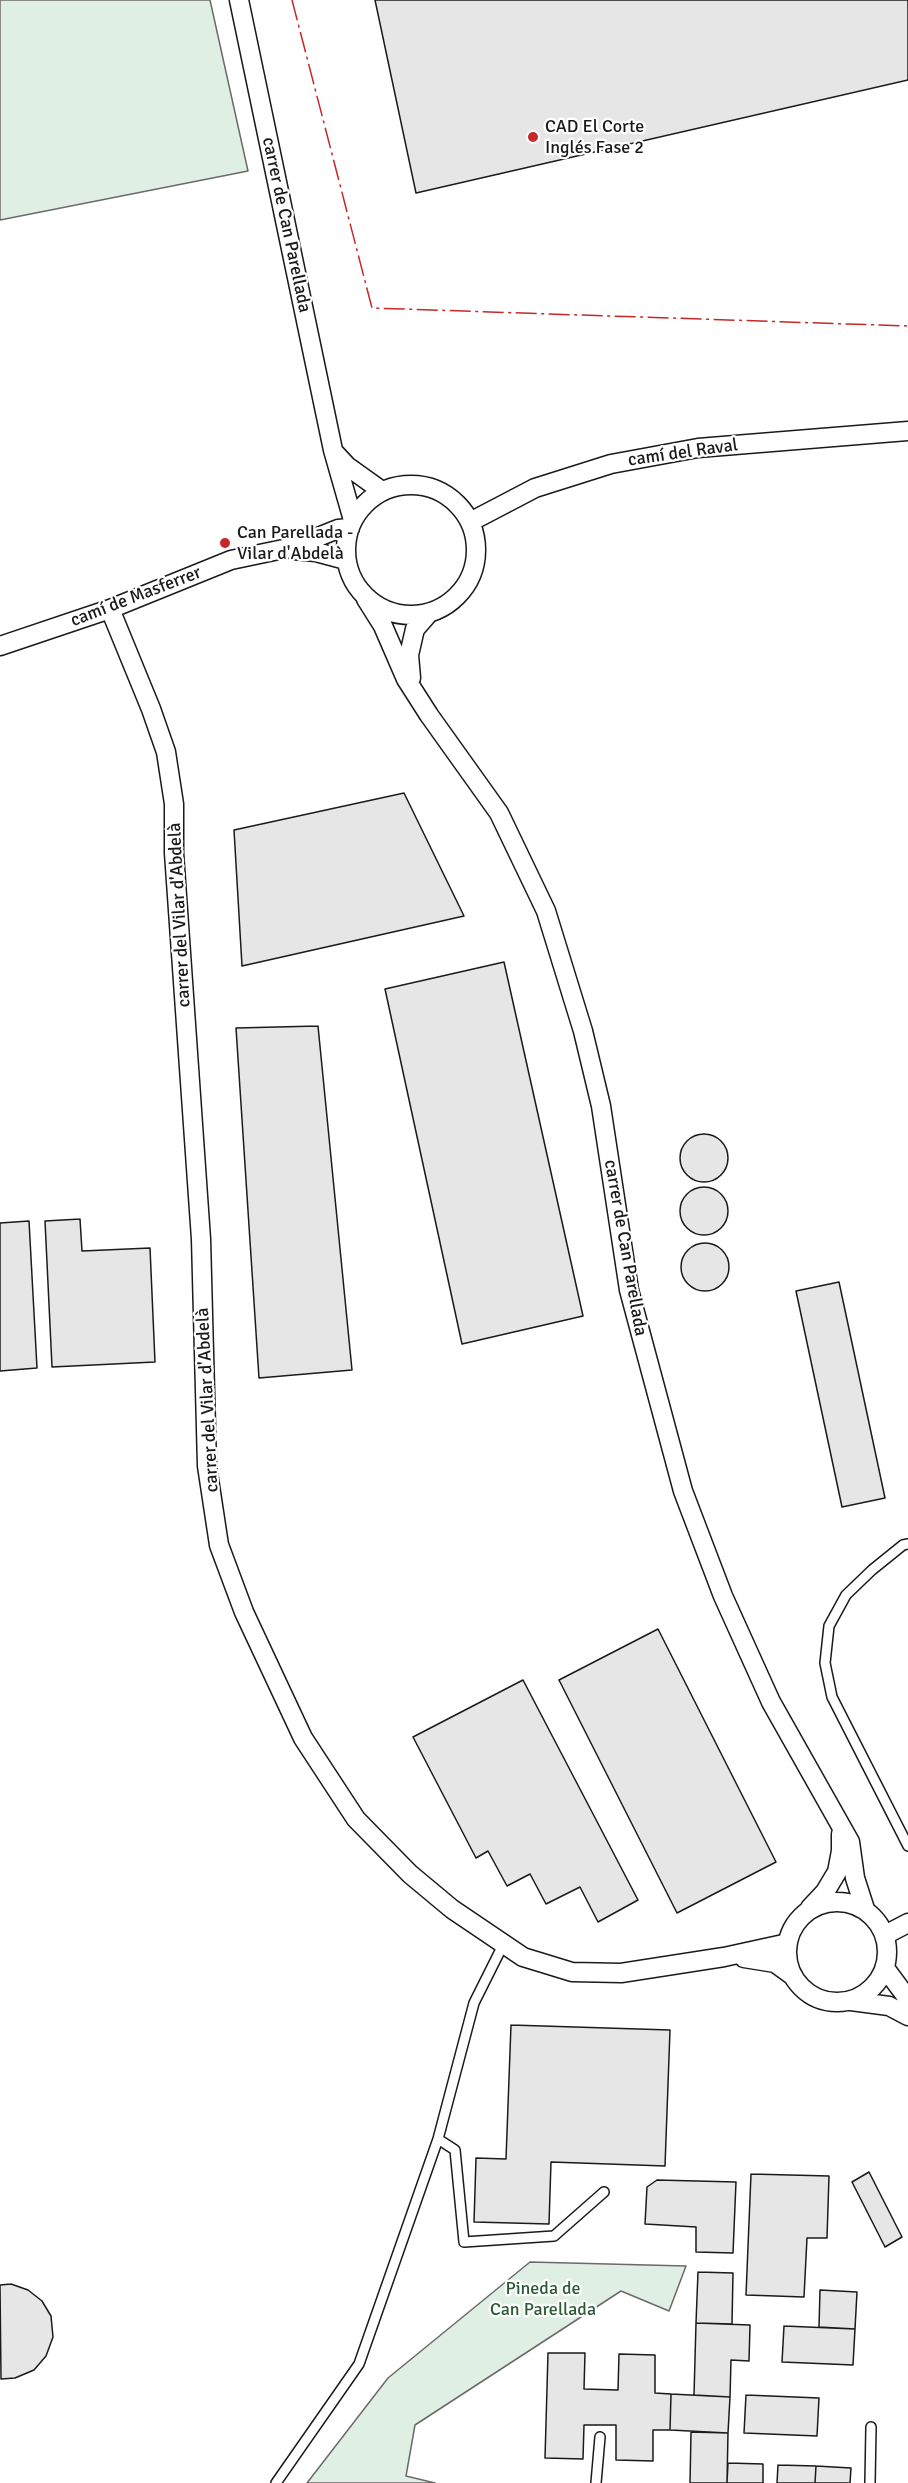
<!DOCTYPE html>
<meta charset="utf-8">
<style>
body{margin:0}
canvas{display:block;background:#fff}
</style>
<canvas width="908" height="2483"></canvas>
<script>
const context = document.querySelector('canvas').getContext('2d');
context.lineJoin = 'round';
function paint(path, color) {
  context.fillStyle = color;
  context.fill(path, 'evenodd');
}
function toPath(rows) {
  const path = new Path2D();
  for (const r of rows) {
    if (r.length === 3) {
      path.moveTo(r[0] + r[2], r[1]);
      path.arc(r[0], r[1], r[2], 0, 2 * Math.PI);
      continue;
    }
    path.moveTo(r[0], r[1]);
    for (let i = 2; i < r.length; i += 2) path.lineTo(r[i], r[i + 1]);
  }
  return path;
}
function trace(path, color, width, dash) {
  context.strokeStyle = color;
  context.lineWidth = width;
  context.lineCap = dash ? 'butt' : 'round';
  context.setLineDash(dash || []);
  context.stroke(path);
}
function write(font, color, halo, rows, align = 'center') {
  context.font = font + ' Signika,sans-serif';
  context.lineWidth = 4.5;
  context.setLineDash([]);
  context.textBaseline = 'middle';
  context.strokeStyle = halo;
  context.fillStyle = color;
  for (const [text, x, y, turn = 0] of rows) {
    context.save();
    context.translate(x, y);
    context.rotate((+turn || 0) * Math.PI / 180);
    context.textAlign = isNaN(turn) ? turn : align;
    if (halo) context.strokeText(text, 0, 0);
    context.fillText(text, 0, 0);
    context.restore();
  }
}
const green = toPath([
 [0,0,210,0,248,171,0,220,0,0],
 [530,2262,686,2266,669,2311,621,2291,415,2425,406,2476,435,2483,307,2483,388,2378,530,2262]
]);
const building = toPath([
 [375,0,908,0,908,80,416,193,375,0],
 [404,793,464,916,242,966,234,830,404,793],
 [504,962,583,1316,462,1344,385,989,504,962],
 [318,1026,352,1370,259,1378,236,1028,318,1026],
 [704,1158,24],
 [704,1211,24],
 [80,1219,82,1251,150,1248,155,1362,52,1367,45,1221,80,1219],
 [29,1221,37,1368,0,1371,0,1223,29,1221],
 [705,1267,24],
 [839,1282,885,1498,842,1507,796,1291,839,1282],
 [658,1629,776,1862,677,1913,559,1680,658,1629],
 [523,1680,638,1900,598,1922,580,1887,546,1904,530,1874,507,1886,488,1851,476,1858,413,1737,523,1680],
 [511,2025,670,2030,665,2166,551,2162,549,2224,474,2222,476,2158,506,2159,511,2025],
 [869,2172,902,2237,885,2247,852,2182,869,2172],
 [751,2174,829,2176,827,2238,807,2238,804,2297,746,2295,751,2174],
 [657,2180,736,2182,733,2253,696,2252,696,2227,645,2224,647,2187,657,2180],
 [698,2272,733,2273,732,2324,696,2323,698,2272],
 [11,2284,28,2290,42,2301,51,2316,53,2337,46,2356,34,2370,15,2378,1,2379,0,2285,11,2284],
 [820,2290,857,2292,855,2329,819,2327,820,2290],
 [696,2323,750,2325,749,2361,731,2360,730,2397,694,2395,696,2323],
 [784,2326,855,2329,853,2365,782,2362,784,2326],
 [548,2353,585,2353,584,2389,618,2390,619,2354,655,2355,655,2393,671,2394,670,2430,653,2430,653,2461,616,2460,616,2425,584,2425,583,2459,545,2458,548,2353],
 [671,2394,730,2397,728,2433,670,2430,671,2394],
 [746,2395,819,2398,817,2436,744,2433,746,2395],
 [691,2432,728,2433,727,2483,690,2483,691,2432],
 [728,2463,763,2464,763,2483,727,2483,728,2463],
 [778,2465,816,2466,815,2483,777,2483,778,2465],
 [816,2466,851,2468,850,2483,815,2483,816,2466]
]);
const lane = toPath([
 [908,1544,903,1545,872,1570,846,1595,829,1626,825,1663,832,1697,908,1846],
 [438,2139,455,2150,464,2242,554,2236,604,2192],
 [276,2483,359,2364,438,2139,474,2003,503,1945],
 [596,2483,600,2437],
 [870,2483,871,2427]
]);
const street = toPath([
 [239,0,333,450,353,520],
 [334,452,347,466,382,491],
 [411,550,65],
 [470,522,535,488,611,464,698,448,908,431],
 [293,550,316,552,346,560],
 [366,599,383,626,406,679,429,715,499,813,546,911,583,1031,601,1106,629,1290,683,1491,723,1596,771,1702,850,1842,855,1878,865,1909],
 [110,609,151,709,166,752,174,804,174,853,201,1239,207,1466,219,1545,244,1612,303,1738,356,1819,410,1874,452,1909,523,1957,572,1972,621,1973,724,1957,788,1943],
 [0,646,110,609,231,560,293,547,338,529,350,528],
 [411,678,409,655,415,629,429,613],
 [837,1952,50],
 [810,1908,825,1892,837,1872,841,1851,841,1834],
 [885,1935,908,1923],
 [744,1958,775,1963,793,1976],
 [885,1968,908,1999],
 [851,2001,889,2006,908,2016]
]);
const power = toPath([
 [292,0,372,308,908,326]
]);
const markers = [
 [533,137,6,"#c62828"],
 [225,543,6,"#c62828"]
];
const poiNames = [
 ["CAD El Corte",545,127],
 ["Inglés Fase 2",545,148],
 ["Can Parellada -",237,533],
 ["Vilar d'Abdelà",237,554]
];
const streetNames = [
 ["carrer de Can Parellada",286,225,78],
 ["camí del Raval",683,453,-8],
 ["camí de Masferrer",136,597,-21],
 ["carrer del Vilar d'Abdelà",180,915,-93],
 ["carrer de Can Parellada",625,1248,80],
 ["carrer del Vilar d'Abdelà",208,1400,-93]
];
const parkNames = [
 ["Pineda de",543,2289],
 ["Can Parellada",543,2310]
];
paint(green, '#e0efe3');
trace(green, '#6a6a6a', 1.5);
paint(building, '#e6e6e6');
trace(building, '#1a1a1a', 1.5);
trace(lane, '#1a1a1a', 12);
trace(street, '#1a1a1a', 21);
trace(lane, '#fff', 9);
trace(street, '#fff', 18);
trace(power, '#c62828', 1.5, [21, 4.5, 3, 4.5]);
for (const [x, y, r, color] of markers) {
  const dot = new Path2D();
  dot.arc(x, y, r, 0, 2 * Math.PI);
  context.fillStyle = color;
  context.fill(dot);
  trace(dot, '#fff', 2);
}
write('18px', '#1a1a1a', '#fff', poiNames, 'left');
write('18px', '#1a1a1a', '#fff', streetNames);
write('18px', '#2b5a34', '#fff', parkNames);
</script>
